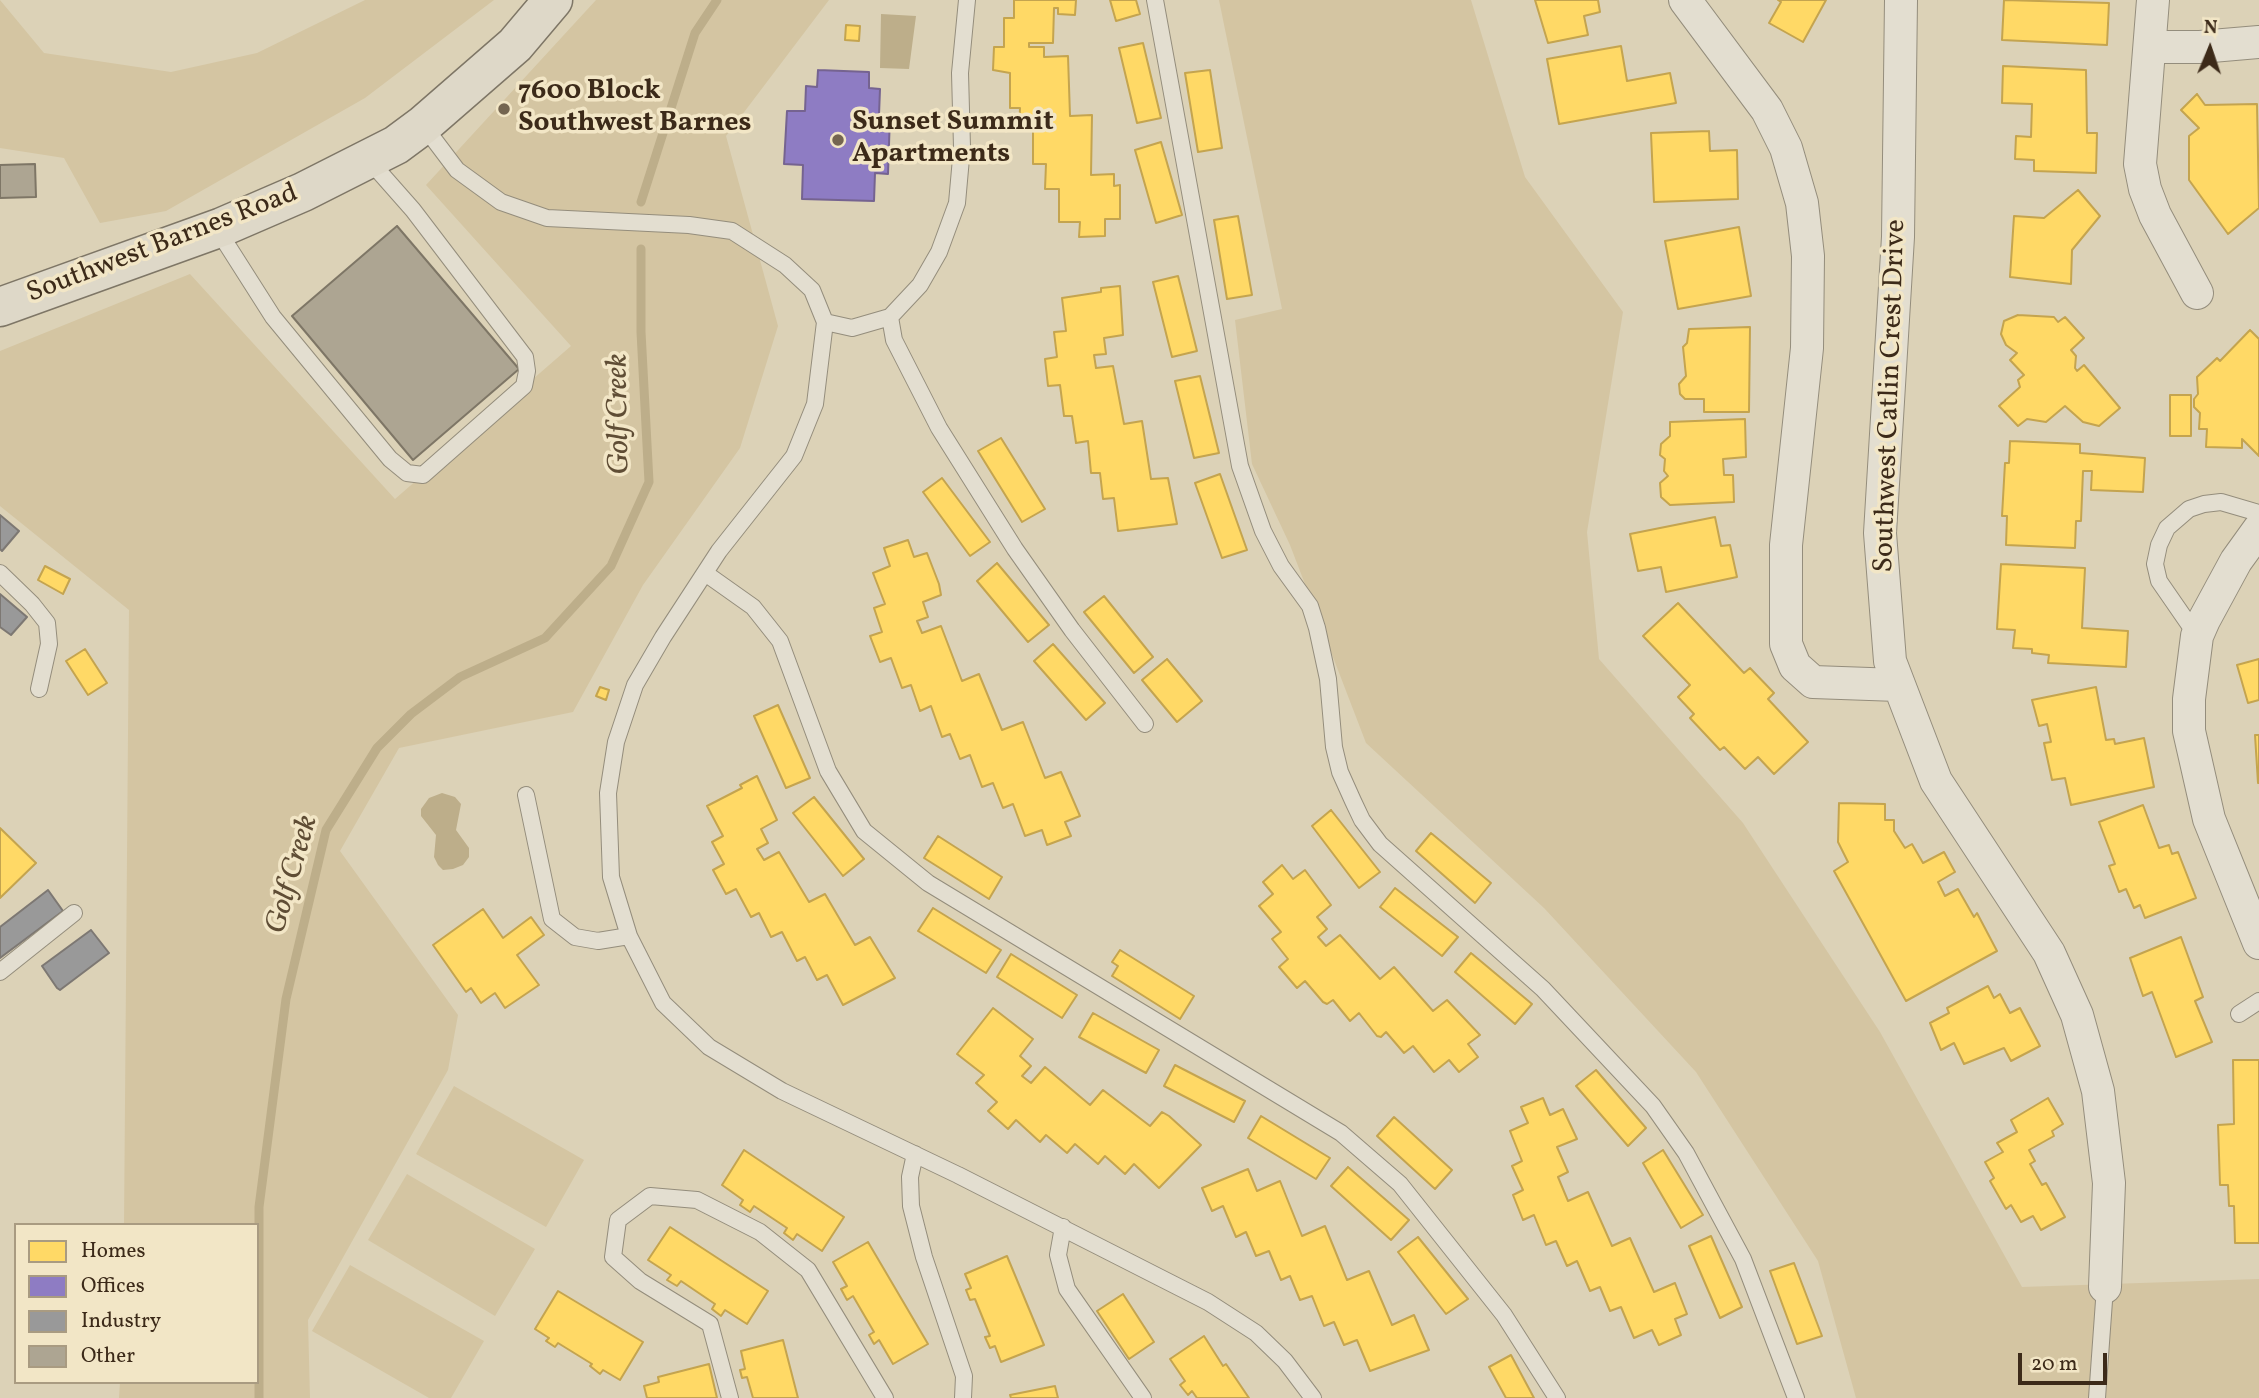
<!DOCTYPE html>
<style>
body{margin:0}
#map{position:relative;width:2259px;height:1398px;overflow:hidden;background:#dcd2b7;font-family:Vollkorn,serif}
canvas{display:block}
.legend{position:absolute;left:14px;top:1223px;width:245px;height:161px;box-sizing:border-box;background:#f2e6c6;border:2px solid #a99b81;margin:0;padding:9px 12px;list-style:none;font-size:21px;color:#3c2a19}
.legend li{display:flex;align-items:center;gap:14px;height:35px}
.legend b{width:35px;border:2px solid #a99b81}
.north{position:absolute;left:2175px;top:14px;width:70px;height:70px;-webkit-text-stroke:5px #f2e6c6;paint-order:stroke;rotate:2deg;font-size:19px;font-weight:700;line-height:28px;text-align:center;color:#3c2a19}
.north::after{content:'';display:block;margin:auto;width:24px;height:32px;background:#3c2a19;clip-path:polygon(50% 0,100% 100%,50% 72%,0 100%)}
.scale{position:absolute;left:2018px;top:1353px;width:89px;height:32px;box-sizing:border-box;border:4px solid #3c2a19;border-top:0;padding-left:9px;font-size:21px;line-height:24px;white-space:nowrap;color:#3c2a19;-webkit-text-stroke:5px #f2e6c6;paint-order:stroke}
</style>
<div id="map">
<canvas width="2259" height="1398"></canvas>
<ul class="legend">
<li><b style="height:19px;background:#ffd966"></b>Homes</li>
<li><b style="height:19px;background:#8e7cc3"></b>Offices</li>
<li><b style="height:19px;background:#999"></b>Industry</li>
<li><b style="height:19px;background:#ada592"></b>Other</li>
</ul>
<div class="north">N</div>
<div class="scale">20 m</div>
</div>
<script>
const context = document.querySelector('canvas').getContext('2d');
context.lineJoin = 'round';
function paint(path, color) {
  context.fillStyle = color;
  context.fill(path, 'evenodd');
}
function toPath(rows) {
  const path = new Path2D();
  for (const r of rows) {
    path.moveTo(r[0], r[1]);
    for (let i = 2; i < r.length; i += 2) path.lineTo(r[i], r[i + 1]);
  }
  return path;
}
function trace(path, color, width, dash) {
  context.strokeStyle = color;
  context.lineWidth = width;
  context.lineCap = dash ? 'butt' : 'round';
  context.setLineDash(dash || []);
  context.stroke(path);
}
function write(font, color, halo, rows, align = 'center') {
  context.font = font + ' Vollkorn,serif';
  context.lineWidth = 7;
  context.setLineDash([]);
  context.textBaseline = 'middle';
  context.strokeStyle = halo;
  context.fillStyle = color;
  for (const [text, x, y, turn = 0] of rows) {
    context.save();
    context.translate(x, y);
    context.rotate((+turn || 0) * Math.PI / 180);
    context.textAlign = isNaN(turn) ? turn : align;
    if (halo) context.strokeText(text, 0, 0);
    context.fillText(text, 0, 0);
    context.restore();
  }
}
const green = toPath([
 [0,0,44,53,171,72,257,53,365,0,494,0,365,98,166,211,100,223,64,158,0,148],
 [596,0,829,0,726,136,778,326,740,448,643,585,573,712,399,748,340,851,458,1015,448,1070,308,1320,310,1398,119,1398,120,1382,257,1382,257,1225,124,1225,129,610,0,506,0,351,190,274,395,499,571,346,426,185],
 [1219,0,1471,0,1525,177,1623,312,1587,532,1599,659,1743,823,1880,1032,2022,1287,2259,1279,2259,1398,1856,1398,1818,1261,1696,1072,1544,908,1366,743,1290,545,1252,464,1235,320,1282,309],
 [454,1086,584,1160,546,1227,416,1154],
 [407,1174,535,1249,495,1316,368,1240],
 [350,1265,484,1341,451,1398,429,1398,312,1331]
]);
const water = toPath([
 [881,14,916,16,909,69,880,68],
 [442,793,455,797,461,804,456,830,469,848,469,857,463,865,453,869,443,870,438,865,434,857,436,835,421,816,421,809,429,798]
]);
const homes = toPath([
 [1014,0,1076,0,1075,15,1058,14,1058,8,1054,8,1053,43,1029,43,1029,47,1044,47,1044,57,1068,56,1070,116,1092,115,1091,175,1114,174,1114,186,1120,185,1120,219,1105,219,1105,236,1079,237,1080,222,1059,222,1059,189,1045,189,1046,164,1033,164,1033,131,1019,131,1020,108,1010,108,1010,73,993,70,994,47,1004,47,1004,18,1014,18,1014,0],
 [1110,0,1136,0,1140,14,1116,21,1110,0],
 [1535,0,1598,0,1600,12,1584,16,1588,35,1548,43,1535,0],
 [1778,0,1826,0,1803,42,1769,23,1781,2,1778,0],
 [2004,0,2109,3,2107,45,2002,40,2004,0],
 [846,25,860,26,859,41,845,40,846,25],
 [1143,43,1161,118,1137,123,1119,48,1143,43],
 [1621,46,1627,81,1670,73,1676,103,1559,124,1547,59,1621,46],
 [2003,66,2086,70,2087,133,2097,133,2096,173,2034,171,2034,160,2015,159,2016,136,2031,137,2032,104,2002,103,2003,66],
 [1210,70,1222,148,1198,152,1185,73,1210,70],
 [2197,94,2205,105,2257,104,2259,208,2228,234,2189,180,2189,136,2199,128,2181,110,2197,94],
 [1709,131,1710,151,1737,150,1738,199,1654,202,1651,133,1709,131],
 [1161,142,1182,215,1156,223,1135,150,1161,142],
 [2078,190,2100,216,2072,250,2071,284,2010,277,2014,216,2044,218,2078,190],
 [1238,216,1252,295,1227,299,1214,220,1238,216],
 [1739,227,1751,296,1678,309,1665,241,1739,227],
 [1178,276,1197,351,1172,357,1153,282,1178,276],
 [1120,286,1123,335,1104,338,1106,354,1094,355,1096,368,1113,366,1124,424,1142,421,1151,479,1168,478,1177,524,1118,531,1114,498,1103,499,1100,473,1091,473,1088,441,1076,443,1072,416,1064,416,1060,385,1048,386,1045,359,1057,357,1054,332,1066,331,1062,298,1101,292,1101,288,1120,286],
 [2018,315,2054,317,2058,322,2065,317,2084,338,2071,350,2076,356,2075,368,2077,371,2084,365,2120,408,2099,426,2083,422,2065,406,2046,422,2027,419,2018,426,1999,406,2020,387,2018,380,2024,375,2010,360,2017,353,2006,345,2001,334,2004,321,2018,315],
 [1750,327,1749,412,1704,412,1704,399,1685,399,1680,394,1679,384,1686,376,1683,347,1687,343,1689,329,1750,327],
 [2250,330,2259,339,2259,456,2242,439,2242,448,2206,447,2207,429,2199,429,2200,413,2194,407,2194,399,2198,394,2197,377,2217,358,2220,361,2250,330],
 [1200,376,1219,453,1194,458,1175,381,1200,376],
 [2170,395,2191,395,2191,436,2170,436,2170,395],
 [1745,419,1746,457,1723,459,1724,475,1733,475,1734,502,1670,505,1661,497,1660,483,1668,476,1664,471,1665,459,1660,455,1661,444,1670,436,1670,422,1745,419],
 [1001,438,1045,509,1022,522,978,451,1001,438],
 [2010,441,2080,444,2080,453,2145,458,2143,492,2091,490,2092,471,2083,471,2081,521,2076,521,2075,548,2006,545,2007,516,2002,516,2005,463,2009,463,2010,441],
 [1220,474,1247,550,1222,558,1195,483,1220,474],
 [942,478,990,542,970,556,923,492,942,478],
 [1715,517,1721,546,1730,545,1737,577,1666,592,1661,567,1638,571,1630,534,1715,517],
 [908,540,914,557,927,553,939,584,941,595,923,602,928,617,917,621,922,633,941,626,962,681,979,674,1002,730,1023,722,1045,778,1061,772,1080,816,1065,822,1071,836,1047,845,1042,830,1025,836,1013,804,1003,808,993,783,982,787,970,755,960,759,950,734,942,737,931,706,920,711,911,685,902,688,891,658,880,662,870,636,882,632,874,608,885,604,873,573,890,566,884,548,908,540],
 [997,563,1049,625,1028,642,977,581,997,563],
 [2001,564,2085,568,2082,628,2128,631,2126,667,2048,663,2049,655,2032,653,2032,649,2013,648,2015,630,1997,629,2001,564],
 [45,566,70,579,63,594,38,580,45,566],
 [1104,596,1153,657,1134,673,1084,612,1104,596],
 [1678,603,1744,673,1750,668,1774,693,1768,699,1808,742,1774,774,1758,757,1745,769,1724,747,1720,750,1690,718,1694,714,1678,697,1690,685,1643,636,1678,603],
 [1053,644,1105,703,1086,720,1034,661,1053,644],
 [85,649,107,683,88,695,66,661,85,649],
 [1167,659,1202,701,1177,722,1142,680,1167,659],
 [2259,659,2259,700,2248,703,2237,665,2259,659],
 [600,687,609,690,606,700,596,696,600,687],
 [2096,687,2106,740,2114,739,2115,744,2144,738,2154,787,2071,805,2065,778,2052,780,2044,743,2051,742,2047,724,2039,726,2032,700,2096,687],
 [778,705,810,778,786,788,754,716,778,705],
 [2255,735,2259,735,2259,783,2258,783,2255,735],
 [757,776,777,820,761,829,768,843,757,849,764,860,779,852,809,902,825,894,855,945,870,937,895,978,843,1005,827,975,817,980,805,957,797,961,782,932,771,937,759,913,751,917,736,889,726,894,713,870,724,864,712,842,723,836,707,806,742,788,740,785,757,776],
 [814,797,864,859,843,876,793,813,814,797],
 [1839,803,1885,804,1885,820,1894,820,1894,831,1905,848,1912,844,1923,863,1944,852,1955,872,1938,882,1945,896,1958,889,1974,917,1977,913,1997,951,1906,1001,1834,871,1848,862,1838,842,1839,803],
 [2143,805,2159,848,2169,845,2172,854,2178,852,2196,898,2145,918,2140,905,2134,908,2126,889,2119,892,2109,866,2115,864,2099,822,2143,805],
 [1331,810,1380,872,1359,888,1312,826,1331,810],
 [0,828,36,863,0,898,0,828],
 [1431,833,1491,883,1475,903,1416,851,1431,833],
 [938,836,1002,877,989,899,924,858,938,836],
 [1282,865,1293,879,1305,870,1331,905,1317,917,1327,929,1318,937,1326,946,1340,935,1380,979,1394,967,1433,1011,1447,1000,1480,1035,1468,1044,1478,1057,1459,1072,1449,1060,1434,1072,1413,1046,1404,1053,1386,1032,1381,1037,1377,1036,1359,1013,1350,1021,1333,1000,1327,1004,1323,1002,1305,981,1297,988,1279,967,1288,959,1272,939,1281,932,1259,906,1273,894,1263,882,1282,865],
 [1395,888,1458,937,1442,956,1380,907,1395,888],
 [933,908,1001,950,986,973,918,931,933,908],
 [483,909,503,938,531,917,544,935,517,955,539,985,505,1008,495,993,481,1003,471,988,466,992,433,945,483,909],
 [2181,937,2203,997,2195,1001,2212,1042,2176,1057,2152,992,2143,996,2130,958,2181,937],
 [1120,950,1194,996,1180,1019,1112,976,1118,966,1112,962,1120,950],
 [1471,953,1532,1004,1515,1024,1455,972,1471,953],
 [1011,954,1077,995,1062,1018,997,977,1011,954],
 [1988,986,1994,998,2000,994,2010,1013,2020,1008,2040,1046,2011,1061,2004,1048,1964,1064,1954,1043,1941,1050,1930,1023,1949,1013,1947,1008,1988,986],
 [993,1008,1033,1039,1020,1056,1031,1066,1022,1076,1031,1083,1045,1067,1090,1105,1103,1090,1150,1126,1162,1112,1169,1116,1201,1145,1159,1188,1134,1164,1125,1174,1105,1156,1098,1164,1075,1144,1067,1153,1046,1135,1040,1142,1016,1120,1008,1129,988,1111,997,1102,976,1083,984,1075,957,1054,993,1008],
 [1093,1013,1159,1050,1146,1073,1079,1037,1093,1013],
 [2233,1060,2259,1060,2259,1243,2235,1243,2234,1206,2229,1206,2228,1185,2220,1185,2218,1125,2234,1124,2233,1060],
 [1175,1065,1245,1101,1234,1122,1164,1086,1175,1065],
 [1596,1070,1646,1128,1628,1146,1576,1086,1596,1070],
 [1543,1098,1550,1115,1563,1109,1577,1139,1557,1147,1568,1172,1558,1177,1568,1201,1588,1192,1612,1246,1630,1238,1654,1292,1675,1283,1687,1314,1675,1319,1681,1335,1659,1345,1652,1330,1634,1338,1621,1307,1610,1311,1600,1287,1590,1291,1577,1261,1567,1266,1556,1241,1546,1245,1534,1215,1523,1220,1513,1195,1523,1190,1512,1166,1522,1161,1510,1131,1528,1123,1521,1107,1543,1098],
 [2048,1098,2063,1124,2052,1131,2054,1136,2029,1150,2035,1161,2030,1164,2042,1185,2046,1183,2065,1217,2041,1230,2033,1216,2021,1222,2011,1205,2006,1209,1990,1181,1994,1178,1985,1162,2003,1152,1997,1143,2017,1132,2011,1120,2048,1098],
 [1261,1116,1330,1158,1316,1179,1248,1138,1261,1116],
 [1394,1117,1452,1170,1435,1189,1377,1136,1394,1117],
 [744,1150,844,1217,822,1251,797,1234,793,1240,784,1233,787,1228,754,1206,750,1212,740,1205,743,1200,722,1185,744,1150],
 [1663,1150,1703,1215,1681,1228,1643,1163,1663,1150],
 [1348,1167,1409,1220,1391,1240,1331,1186,1348,1167],
 [1248,1169,1257,1191,1280,1181,1302,1236,1325,1226,1347,1280,1369,1271,1392,1325,1414,1315,1429,1350,1370,1371,1357,1340,1344,1345,1334,1322,1324,1326,1312,1296,1300,1300,1290,1276,1281,1280,1269,1251,1256,1256,1246,1232,1236,1237,1223,1206,1212,1211,1202,1188,1248,1169],
 [670,1227,768,1291,747,1324,725,1310,721,1316,712,1309,715,1304,681,1281,677,1286,667,1280,671,1275,648,1260,670,1227],
 [1711,1236,1742,1307,1720,1318,1689,1246,1711,1236],
 [1418,1237,1468,1299,1446,1314,1398,1252,1418,1237],
 [868,1242,928,1344,893,1364,879,1340,874,1344,869,1335,874,1332,853,1296,847,1300,841,1289,847,1286,833,1262,868,1242],
 [1007,1256,1044,1345,1001,1362,995,1346,990,1348,985,1337,990,1336,975,1299,970,1300,966,1290,971,1288,965,1274,1007,1256],
 [1794,1263,1822,1336,1797,1344,1770,1271,1794,1263],
 [558,1291,643,1342,620,1380,603,1370,600,1374,590,1366,592,1364,558,1343,555,1347,546,1341,549,1338,535,1329,558,1291],
 [1123,1294,1154,1342,1129,1359,1097,1311,1123,1294],
 [1204,1336,1223,1366,1226,1364,1249,1398,1197,1398,1192,1391,1188,1395,1180,1385,1185,1381,1170,1359,1204,1336],
 [783,1340,798,1398,753,1398,747,1377,742,1378,740,1370,745,1369,741,1351,783,1340],
 [1511,1355,1534,1398,1506,1398,1489,1367,1511,1355],
 [709,1364,717,1398,647,1398,644,1386,659,1382,658,1377,709,1364],
 [1055,1386,1058,1398,1011,1398,1010,1395,1055,1386]
]);
const offices = toPath([
 [818,70,869,72,869,88,880,89,879,115,890,115,888,174,875,173,874,201,802,199,803,165,784,164,787,111,805,111,806,86,817,87,818,70]
]);
const industry = toPath([
 [0,515,19,531,2,551,0,549,0,515],
 [0,594,27,617,11,635,0,627,0,594],
 [48,890,63,911,0,958,0,927,48,890],
 [91,930,109,953,60,990,57,988,42,966,91,930]
]);
const stream = toPath([
 [641,202,695,33,717,0],
 [259,1398,259,1207,286,999,326,830,377,748,411,714,460,677,545,638,611,566,649,482,641,332,641,249]
]);
const building = toPath([
 [35,164,36,197,0,198,0,165,35,164],
 [397,226,519,369,413,460,292,316,397,226]
]);
const service = toPath([
 [1155,0,1240,466,1263,531,1281,566,1310,606,1317,628,1328,679,1334,747,1340,772,1353,801,1362,820,1380,844,1543,989,1653,1106,1686,1153,1743,1259,1796,1398],
 [423,125,457,170,501,202,547,218,689,225,732,231,785,265,812,290,825,322,815,404,794,456,719,551,663,637,635,685,616,742,608,793,611,877,629,936,663,1003,709,1047,782,1091,958,1175,1208,1302,1256,1333,1285,1361,1313,1398],
 [217,229,273,317,390,459,407,473,423,475,524,386,527,371,525,357,413,210,368,159],
 [890,317,894,340,939,428,1015,549,1072,630,1145,724],
 [825,322,852,328,890,317,920,285,939,252,957,203,962,147,960,73,967,0],
 [0,573,32,604,47,623,49,644,39,689],
 [705,573,753,607,780,641,828,771,864,831,928,883,1341,1133,1400,1184,1504,1315,1557,1398],
 [2197,636,2159,581,2155,564,2159,545,2167,528,2189,509,2204,504,2221,502,2259,513],
 [526,795,552,919,575,937,598,941,629,936],
 [0,972,74,913],
 [2239,1014,2259,1001],
 [915,1154,910,1177,911,1206,924,1257,964,1376,963,1398],
 [1063,1227,1058,1255,1067,1289,1143,1398],
 [730,1398,710,1324,640,1281,613,1257,618,1220,650,1196,697,1200,760,1232,808,1270,885,1398],
 [2097,1398,2105,1287]
]);
const minor = toPath([
 [1685,0,1767,110,1786,148,1802,203,1808,256,1807,348,1786,545,1786,644,1795,666,1813,682,1898,685],
 [1901,0,1898,237,1880,533,1890,661,1936,781,2049,953,2077,1015,2098,1091,2109,1183,2105,1287],
 [2153,0,2140,164,2145,189,2155,215,2197,293],
 [2151,47,2200,47,2259,42],
 [2259,529,2236,561,2204,620,2197,636,2189,699,2189,731,2209,819,2259,943]
]);
const primary = toPath([
 [0,307,222,227,303,192,396,145,423,125,515,45,553,0]
]);
const markers = [
 [504,109,7,"#746550"],
 [838,140,7,"#746550"]
];
const poiNames = [
 ["7600 Block",518,93],
 ["Southwest Barnes",518,125],
 ["Sunset Summit",852,124],
 ["Apartments",852,156]
];
const streetNames = [
 ["Southwest Barnes Road",163,245,-21],
 ["Southwest Catlin Crest Drive",1892,396,-88]
];
const waterNames = [
 ["Golf Creek",621,414,-91],
 ["Golf Creek",294,875,-74]
];
paint(green, '#d4c5a2');
paint(water, '#bdae8a');
paint(homes, '#ffd966');
trace(homes, '#c4a44f', 2);
paint(offices, '#8e7cc3');
trace(offices, '#756390', 2);
paint(industry, '#999');
trace(industry, '#7d7873', 2);
trace(stream, '#bdae8a', 9);
paint(building, '#ada592');
trace(building, '#7e7666', 2);
trace(service, '#948d7c', 18);
trace(minor, '#948d7c', 34);
trace(primary, '#7e7666', 41);
trace(service, '#e3ded0', 16);
trace(minor, '#e3ded0', 32);
trace(primary, '#ded8c8', 38);
for (const [x, y, r, color] of markers) {
  const dot = new Path2D();
  dot.arc(x, y, r, 0, 2 * Math.PI);
  context.fillStyle = color;
  context.fill(dot);
  trace(dot, '#f2e6c6', 2.5);
}
write('bold 28px', '#3c2a19', '#f2e6c6', poiNames, 'left');
write('28px', '#3c2a19', '#f2e6c6', streetNames);
write('italic 30px', '#5f4d35', '#f2e6c6', waterNames);
</script>
